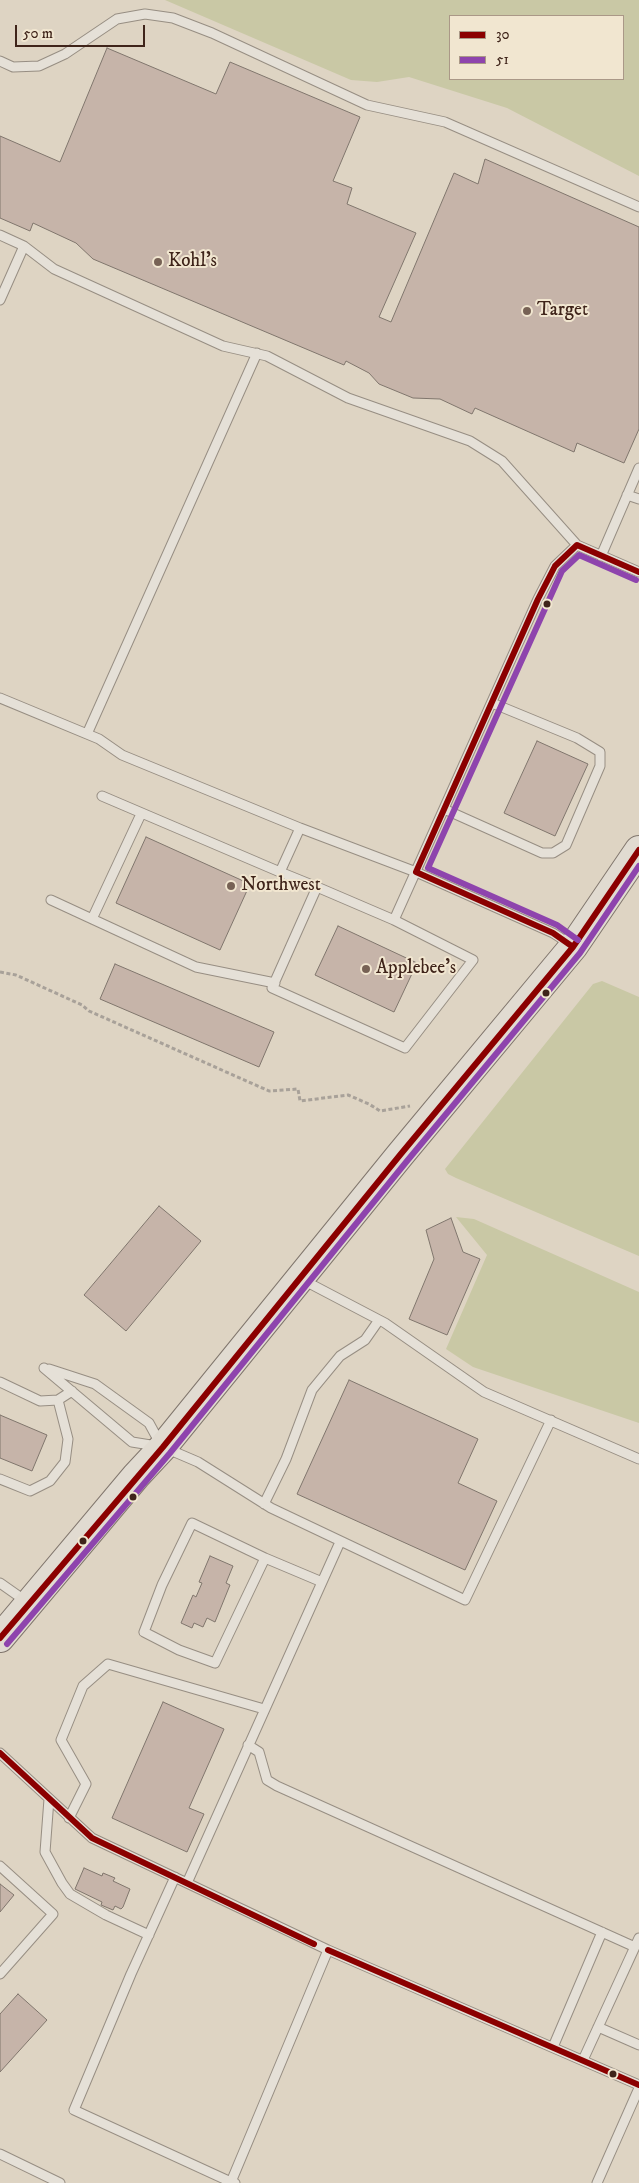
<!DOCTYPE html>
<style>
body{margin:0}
#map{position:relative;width:639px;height:2183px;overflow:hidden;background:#ded4c3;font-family:"IM FELL DW Pica",serif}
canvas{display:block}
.legend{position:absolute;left:449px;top:15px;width:175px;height:65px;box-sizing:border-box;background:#f1e6d0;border:1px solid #aa9887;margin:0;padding:6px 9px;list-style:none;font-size:15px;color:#3f241a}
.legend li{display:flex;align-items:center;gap:10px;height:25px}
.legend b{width:25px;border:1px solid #aa9887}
.scale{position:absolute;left:15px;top:25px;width:130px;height:22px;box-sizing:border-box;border:2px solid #3f241a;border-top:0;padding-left:6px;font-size:15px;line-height:18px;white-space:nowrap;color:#3f241a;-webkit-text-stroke:4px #f1e6d0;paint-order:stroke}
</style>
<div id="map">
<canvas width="639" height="2183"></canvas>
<ul class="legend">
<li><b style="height:6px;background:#8b0000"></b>30</li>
<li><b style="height:6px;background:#8e44ad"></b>51</li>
</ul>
<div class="scale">50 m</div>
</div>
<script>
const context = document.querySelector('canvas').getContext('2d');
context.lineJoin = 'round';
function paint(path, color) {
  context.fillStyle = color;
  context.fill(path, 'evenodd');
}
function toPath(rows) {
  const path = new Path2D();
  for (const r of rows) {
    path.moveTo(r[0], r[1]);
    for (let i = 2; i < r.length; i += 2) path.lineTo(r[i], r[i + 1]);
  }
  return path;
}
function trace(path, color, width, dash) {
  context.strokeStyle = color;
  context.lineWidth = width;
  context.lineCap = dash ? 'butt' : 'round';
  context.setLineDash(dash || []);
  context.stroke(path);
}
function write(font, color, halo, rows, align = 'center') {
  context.font = font + ' "IM FELL DW Pica",serif';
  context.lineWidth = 4;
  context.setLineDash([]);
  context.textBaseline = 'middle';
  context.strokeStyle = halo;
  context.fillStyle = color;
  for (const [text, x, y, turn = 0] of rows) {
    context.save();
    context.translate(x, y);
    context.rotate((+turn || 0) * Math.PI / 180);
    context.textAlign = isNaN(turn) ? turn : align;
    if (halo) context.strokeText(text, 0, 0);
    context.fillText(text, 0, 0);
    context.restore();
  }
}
const green = toPath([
 [165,0,639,0,639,176,507,108,409,77,377,82,351,80],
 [450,16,623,16,623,79,450,79],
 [602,981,639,997,639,1256,456,1178,448,1174,445,1169,593,984],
 [456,1217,474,1219,639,1292,639,1423,473,1367,446,1349,487,1255]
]);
const building = toPath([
 [107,48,216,94,230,62,360,117,333,181,352,188,347,204,416,233,379,317,391,322,454,173,478,184,485,159,639,227,639,429,624,463,577,443,574,452,475,408,472,414,440,399,413,398,379,384,369,373,346,361,344,365,93,259,76,243,33,223,30,231,0,218,0,136,60,162,107,48],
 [537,741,588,764,555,836,504,813,537,741],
 [146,837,250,884,220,950,116,903,146,837],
 [338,926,417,963,394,1012,315,975,338,926],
 [115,964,274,1032,259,1067,100,999,115,964],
 [159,1206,201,1241,126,1331,84,1295,159,1206],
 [451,1218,463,1252,480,1259,447,1335,409,1319,434,1259,426,1230,451,1218],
 [349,1380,478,1439,458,1483,497,1501,465,1570,297,1494,349,1380],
 [0,1415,47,1435,32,1471,0,1458,0,1415],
 [210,1556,233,1566,226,1583,230,1585,215,1622,207,1618,203,1627,194,1623,192,1628,181,1623,193,1595,196,1597,202,1583,199,1582,210,1556],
 [163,1702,224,1729,189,1808,204,1814,187,1852,112,1818,163,1702],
 [84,1868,102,1876,103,1873,115,1878,113,1881,130,1889,123,1907,121,1909,115,1906,113,1910,101,1905,102,1902,75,1889,84,1868],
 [0,1884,14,1895,0,1912,0,1884],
 [18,1994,47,2020,0,2072,0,2014,18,1994]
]);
const path = toPath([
 [0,972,16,975,82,1005,89,1011,269,1091,298,1089,300,1101,348,1095,369,1104,380,1111,410,1106]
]);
const lane = toPath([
 [0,61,13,67,39,66,65,54,117,19,145,14,173,18,212,33,367,105,445,122,639,207],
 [0,235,24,246,54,269,223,346,267,356,348,398,470,441,502,461,577,545,639,572],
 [0,300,24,246],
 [627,495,639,499],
 [601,556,639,468],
 [0,698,99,739,122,755,300,828,416,872,553,933,570,944],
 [87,734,257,353],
 [102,796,280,872],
 [444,809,542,853,553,853,566,845,600,766,600,752,577,738,492,703],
 [300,828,280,872,317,887],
 [51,900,196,967,275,983],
 [92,919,141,814],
 [394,920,473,960,405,1048,272,988,317,887,394,920,538,599,555,566,577,545],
 [303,1280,385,1323,484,1392,639,1459],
 [44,1368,132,1442,163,1447,198,1462,271,1508,465,1600,551,1420],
 [49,1369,95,1384,149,1423,161,1445],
 [0,1382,40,1401,58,1400],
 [0,1479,30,1491,50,1481,65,1462,68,1439,58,1400,72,1391],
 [264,1504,286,1459,312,1390,340,1356,365,1340,379,1320],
 [265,1558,215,1663,179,1650,144,1632,162,1585,192,1523,265,1558,322,1582],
 [0,1583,27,1602],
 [248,1745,259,1752,267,1780,277,1786,635,1947],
 [0,1753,92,1838,328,1950,639,2085],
 [49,1799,45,1852,62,1883,70,1894,106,1915,149,1935],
 [69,1818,86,1784,61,1740,83,1686,108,1664,264,1709],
 [0,1866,53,1914,0,1974],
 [175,1877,131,1974,74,2110,231,2182],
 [187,1883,340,1542],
 [598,2027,639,2045],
 [553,2047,602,1932],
 [583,2060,639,1938],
 [0,2154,60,2183],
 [235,2183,231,2182,328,1950],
 [597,2183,639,2088]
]);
const primary = toPath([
 [0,1638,136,1476,163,1447,400,1155,573,947,639,850]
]);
const bus1 = toPath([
 [573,947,553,933,416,872,538,599,555,566,577,545,639,572],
 [0,1638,163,1447,400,1155,573,947,639,850],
 [0,1753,92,1838,314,1944],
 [328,1950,639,2085]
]);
const bus2 = toPath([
 [578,940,557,925,428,868,562,571,579,555,636,580],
 [7,1644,170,1453,407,1161,580,953,639,866]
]);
const markers = [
 [158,262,5,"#776255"],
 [527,311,5,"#776255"],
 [547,604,4.5,"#3f241a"],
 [231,886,5,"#776255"],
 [366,969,5,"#776255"],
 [546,993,4.5,"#3f241a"],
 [133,1497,4.5,"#3f241a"],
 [83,1541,4.5,"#3f241a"],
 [613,2074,4.5,"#3f241a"]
];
const poiNames = [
 ["Kohl's",168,262],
 ["Target",537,311],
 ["Northwest",241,886],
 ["Applebee's",376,969]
];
paint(green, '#c9c8a5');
paint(building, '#c6b4a9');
trace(building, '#80766d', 1);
trace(lane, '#978e83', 11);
trace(primary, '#80766d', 30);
trace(path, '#a8a199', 3, [4, 2.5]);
trace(lane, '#e5e0d7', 9);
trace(primary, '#e1dbd1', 28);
trace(bus1, '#8b0000', 6);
trace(bus2, '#8e44ad', 6);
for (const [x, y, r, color] of markers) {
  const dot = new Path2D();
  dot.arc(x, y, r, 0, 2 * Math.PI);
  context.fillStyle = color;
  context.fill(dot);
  trace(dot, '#f1e6d0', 2);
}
write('19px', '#3f241a', '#f1e6d0', poiNames, 'left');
</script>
